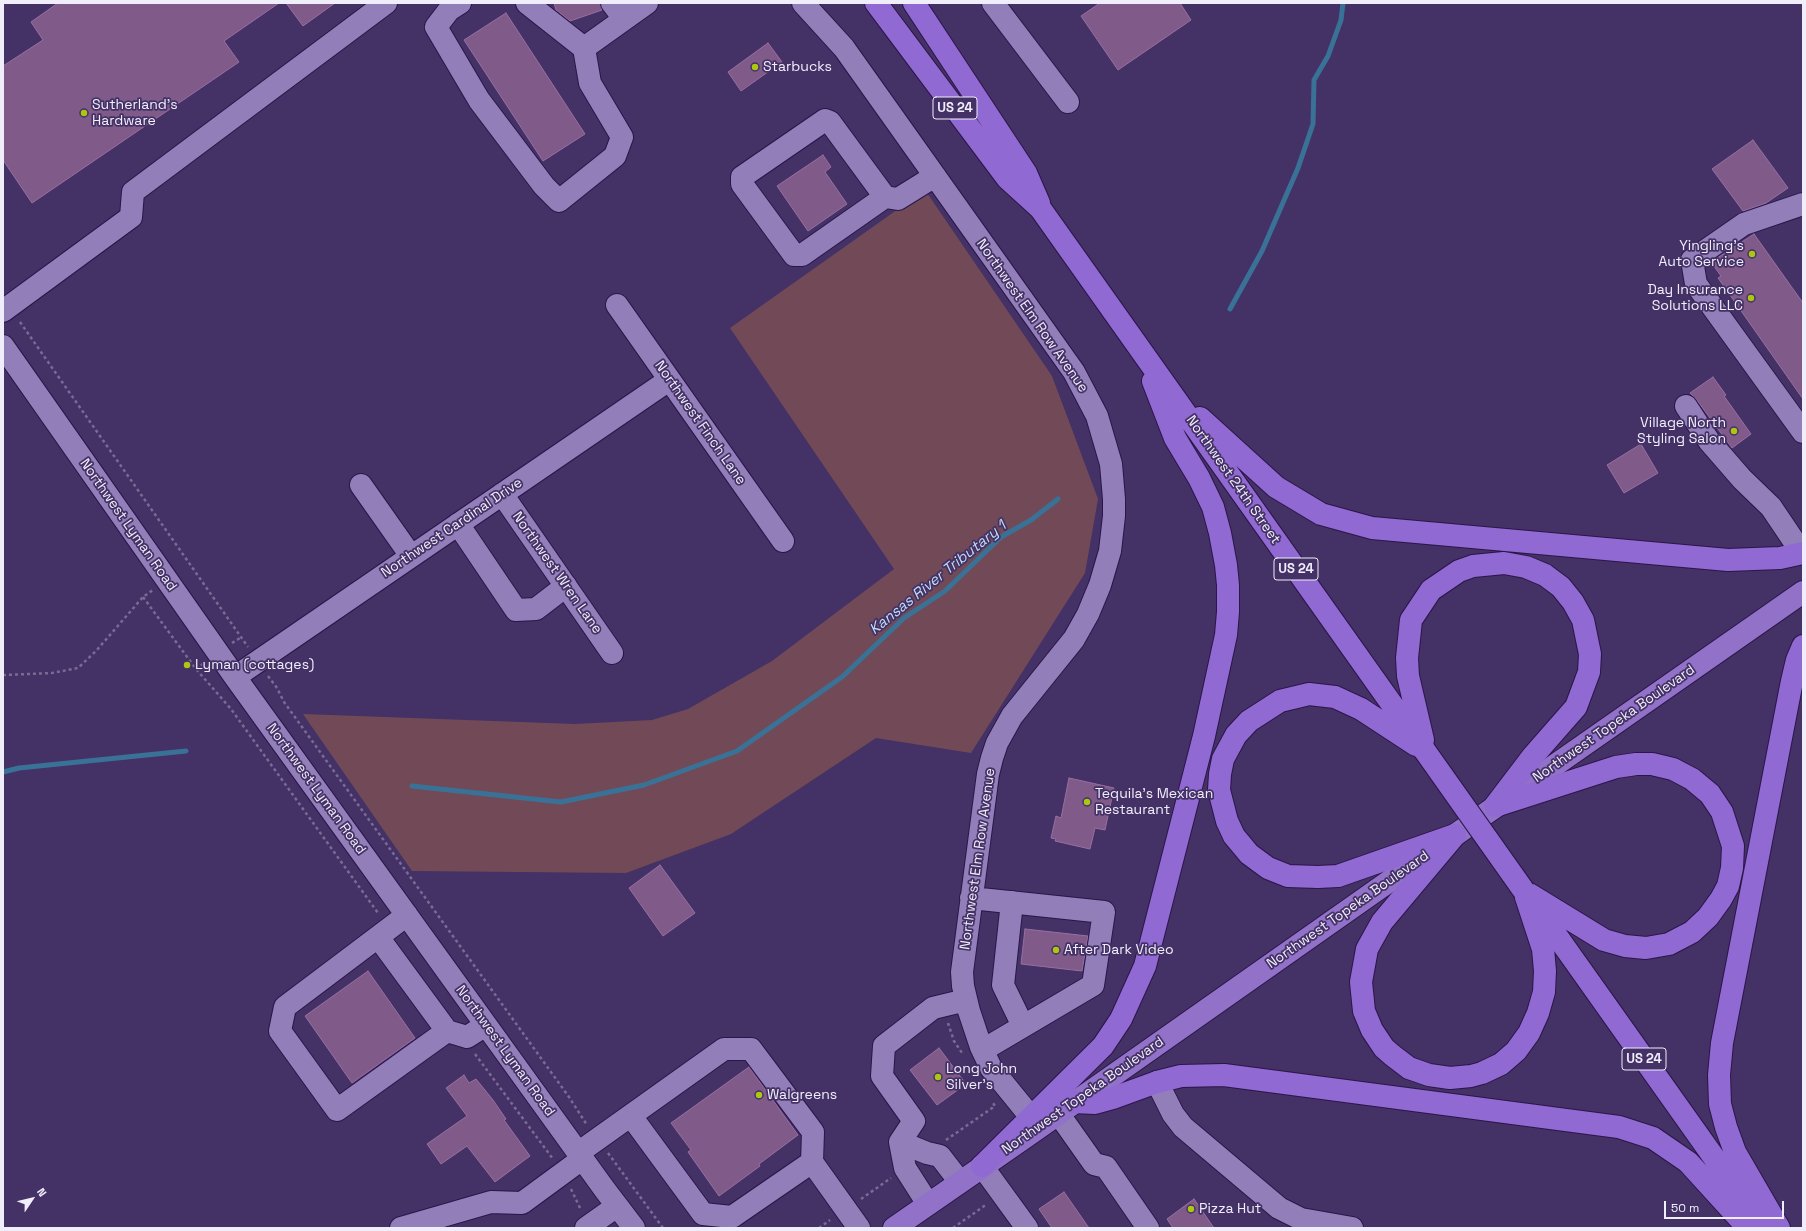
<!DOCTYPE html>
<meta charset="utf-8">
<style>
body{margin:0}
#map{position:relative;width:1806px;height:1231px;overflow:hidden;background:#443166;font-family:"Space Grotesk",sans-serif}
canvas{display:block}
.frame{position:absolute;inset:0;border:4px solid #f1eefb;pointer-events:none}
.north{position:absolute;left:12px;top:1179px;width:40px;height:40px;-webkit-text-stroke:3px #443166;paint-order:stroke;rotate:55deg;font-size:11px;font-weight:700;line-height:16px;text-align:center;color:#f1eefb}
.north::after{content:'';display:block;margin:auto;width:14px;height:18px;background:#f1eefb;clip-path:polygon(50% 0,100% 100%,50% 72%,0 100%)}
.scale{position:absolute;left:1664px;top:1201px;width:120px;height:18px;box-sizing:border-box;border:2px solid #f1eefb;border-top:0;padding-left:5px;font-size:12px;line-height:14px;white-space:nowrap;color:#f1eefb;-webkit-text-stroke:3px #443166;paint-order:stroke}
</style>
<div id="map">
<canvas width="1806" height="1231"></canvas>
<div class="frame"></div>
<div class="north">N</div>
<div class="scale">50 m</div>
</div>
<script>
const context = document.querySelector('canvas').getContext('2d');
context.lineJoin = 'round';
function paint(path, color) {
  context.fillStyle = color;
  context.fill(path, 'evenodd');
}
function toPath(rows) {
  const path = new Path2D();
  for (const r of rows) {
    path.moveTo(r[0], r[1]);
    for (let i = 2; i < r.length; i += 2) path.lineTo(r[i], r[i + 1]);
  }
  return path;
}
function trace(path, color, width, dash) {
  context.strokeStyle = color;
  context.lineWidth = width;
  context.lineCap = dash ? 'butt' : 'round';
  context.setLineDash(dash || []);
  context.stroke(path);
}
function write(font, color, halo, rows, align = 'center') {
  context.font = font + ' "Space Grotesk",sans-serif';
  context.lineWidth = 3.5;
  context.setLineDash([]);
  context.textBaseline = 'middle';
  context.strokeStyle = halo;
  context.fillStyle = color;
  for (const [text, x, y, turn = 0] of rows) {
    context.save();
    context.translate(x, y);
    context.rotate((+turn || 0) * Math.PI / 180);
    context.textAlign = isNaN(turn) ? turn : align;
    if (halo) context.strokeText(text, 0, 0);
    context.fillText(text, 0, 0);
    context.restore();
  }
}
const green = toPath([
 [925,190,1052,376,1098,499,1085,573,971,753,876,738,731,834,626,873,412,871,303,714,575,724,652,720,688,709,772,661,894,569,730,328]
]);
const stream = toPath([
 [1230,309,1262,251,1298,168,1313,124,1314,80,1328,56,1341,20,1343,3],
 [3,772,19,768,186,751],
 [412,786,561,802,644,785,737,751,842,677,904,618,945,591,1001,537,1031,520,1058,499]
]);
const building = toPath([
 [58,3,279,3,224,41,239,62,32,203,3,160,3,66,43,40,31,22,58,3],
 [286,3,335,3,303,26,286,3],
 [554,3,600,3,602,10,570,21,556,10,554,3],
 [1100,3,1180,3,1191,20,1118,70,1081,16,1100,3],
 [506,13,585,134,543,161,464,40,506,13],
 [768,43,782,62,741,91,728,72,768,43],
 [1753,140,1788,188,1766,203,1743,211,1712,169,1753,140],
 [823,155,831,167,825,172,847,204,808,231,777,186,823,155],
 [1754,234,1803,303,1803,399,1718,278,1721,276,1711,262,1754,234],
 [1713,377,1726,395,1724,396,1751,434,1732,448,1696,399,1690,393,1713,377],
 [1641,444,1658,473,1624,493,1607,465,1641,444],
 [1069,778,1114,788,1105,830,1095,828,1090,849,1055,841,1056,839,1051,838,1056,816,1061,818,1069,778],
 [660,865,695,913,663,936,629,888,660,865],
 [1025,929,1088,936,1082,971,1021,964,1025,929],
 [368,971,415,1038,352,1083,305,1016,368,971],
 [939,1048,966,1084,937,1105,910,1070,939,1048],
 [749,1067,798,1135,759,1164,760,1166,719,1196,688,1152,691,1150,671,1123,749,1067],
 [464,1075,469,1083,476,1079,493,1100,506,1119,504,1120,530,1156,495,1182,467,1146,441,1164,427,1144,467,1116,446,1088,464,1075],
 [1064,1192,1089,1228,1052,1228,1039,1209,1064,1192],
 [1194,1199,1214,1228,1173,1228,1167,1219,1194,1199]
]);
const path = toPath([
 [20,322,248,647],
 [143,597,196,669,231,709,378,913],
 [232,643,240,638],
 [196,669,204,663],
 [3,675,52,673,78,668,96,651,143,597,153,590],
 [268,676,277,688,284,702,569,1097,587,1125],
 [948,1023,954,1041,962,1053],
 [475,1054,553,1159],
 [946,1140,995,1106,993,1103],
 [608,1153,663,1228],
 [571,1189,581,1210],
 [861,1199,891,1178],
 [819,1228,830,1220],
 [953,1228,987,1204]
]);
const minor = toPath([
 [460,3,449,10,436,27,479,100,544,186,559,201,615,156,622,137,590,83,584,48,527,3],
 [612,3,624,19],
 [803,3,844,48,1074,372,1097,416,1111,464,1114,499,1114,516,1110,551,1100,585,1088,614,1074,639,1012,716,997,743,992,758,988,774,962,972,963,986,969,1011,981,1047,991,1068,1039,1127],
 [993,3,1068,102],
 [584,48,647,3],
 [885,197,830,122,825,120,742,177,742,184,794,255,802,255,885,197,898,199,935,176],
 [1803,204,1744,224,1692,260,1696,284,1803,432],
 [617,305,783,541],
 [3,311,131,217,133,192,386,3],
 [3,346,235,677,605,1190,634,1228],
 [1686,406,1709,441,1742,479,1771,507,1802,553],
 [361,485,411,556],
 [502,494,612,653],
 [458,524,516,610,536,609,566,586],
 [235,677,669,380],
 [971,898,1104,912,1093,985,983,1050],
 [1012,902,1003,985,1023,1026],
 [407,915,285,1007,280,1031,337,1110,447,1031,467,1037,486,1025],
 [378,937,447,1031],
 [1157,1082,1173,1114,1183,1127,1279,1208,1301,1219,1352,1228],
 [1058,1113,1094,1164,1106,1167,1148,1228],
 [631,1116,703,1214,732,1217,812,1162],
 [900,1142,927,1153,940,1156,960,1182],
 [578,1153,724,1049,751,1049,813,1132,812,1162,859,1228],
 [982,1166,1027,1228],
 [928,1204,905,1168,900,1142,914,1121,882,1076,884,1046,933,1008,966,1000],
 [401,1228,491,1202,522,1203,582,1159],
 [586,1228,617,1206]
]);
const major = toPath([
 [894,1228,1027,1136,1455,835,1803,592]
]);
const highway = toPath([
 [876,3,1007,178,1040,208,1425,751],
 [914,3,1026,173,1039,203],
 [1200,418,1276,487,1321,514,1372,528,1728,560,1780,558,1803,553],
 [1423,740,1408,676,1407,658,1411,620,1431,590,1459,571,1473,566,1504,563,1526,567,1545,575,1561,587,1573,602,1583,620,1590,654,1589,672,1576,707,1533,756,1495,806],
 [1416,745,1361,709,1335,697,1309,694,1280,701,1249,721,1236,735,1223,759,1220,774,1219,790,1227,821,1234,836,1249,854,1268,868,1288,876,1318,877,1338,876,1455,835],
 [1495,806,1616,767,1636,764,1652,764,1673,769,1692,779,1710,794,1722,812,1733,846,1732,868,1728,886,1721,899,1708,917,1692,932,1669,944,1646,948,1625,946,1604,940,1524,891],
 [1455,835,1382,922,1367,949,1361,982,1364,1011,1372,1030,1384,1048,1392,1055,1409,1068,1429,1075,1450,1078,1471,1076,1482,1073,1501,1064,1516,1051,1529,1033,1538,1013,1544,992,1545,971,1543,949,1524,891],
 [1537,908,1764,1228],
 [1073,1102,1095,1103,1113,1098,1157,1082,1181,1076,1224,1075,1619,1127,1653,1138,1688,1162,1748,1228],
 [982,1166,1103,1046,1121,1019,1145,966,1204,736,1226,635,1228,612,1228,585,1226,565,1220,533,1213,507,1199,478,1175,438,1153,381],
 [1779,1228,1735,1152,1726,1127,1720,1104,1719,1075,1722,1043,1792,681,1797,660,1803,646]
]);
const highwayBridge = toPath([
 [1425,751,1524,891]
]);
const markers = [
 [755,67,4,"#acc612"],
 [84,113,4,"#acc612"],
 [1752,254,4,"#acc612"],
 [1751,298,4,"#acc612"],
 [1734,431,4,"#acc612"],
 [187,665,4,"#acc612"],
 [1087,802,4,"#acc612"],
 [1056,950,4,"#acc612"],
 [938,1077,4,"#acc612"],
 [759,1095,4,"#acc612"],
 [1191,1209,4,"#acc612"]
];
const shields = [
 [955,108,44],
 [1296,569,44],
 [1644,1059,44]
];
const shieldNames = [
 ["US 24",955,108],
 ["US 24",1296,569],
 ["US 24",1644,1059]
];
const poiNames = [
 ["Starbucks",763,67],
 ["Sutherland’s",92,105],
 ["Hardware",92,121],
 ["Yingling's",1744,246,"right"],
 ["Auto Service",1744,262,"right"],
 ["Day Insurance",1743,290,"right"],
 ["Solutions LLC",1743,306,"right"],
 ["Village North",1726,423,"right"],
 ["Styling Salon",1726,439,"right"],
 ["Lyman (cottages)",195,665],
 ["Tequila’s Mexican",1095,794],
 ["Restaurant",1095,810],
 ["After Dark Video",1064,950],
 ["Long John",946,1069],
 ["Silver's",946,1085],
 ["Walgreens",767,1095],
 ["Pizza Hut",1199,1209]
];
const streetNames = [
 ["Northwest Elm Row Avenue",1032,316,55],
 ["Northwest Finch Lane",700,423,55],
 ["Northwest 24th Street",1233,480,55],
 ["Northwest Lyman Road",128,525,55],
 ["Northwest Cardinal Drive",452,528,-34],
 ["Northwest Wren Lane",557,573,55],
 ["Northwest Topeka Boulevard",1614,724,-35],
 ["Northwest Lyman Road",316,789,54],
 ["Northwest Elm Row Avenue",978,859,-82],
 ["Northwest Topeka Boulevard",1348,910,-35],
 ["Northwest Lyman Road",505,1051,54],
 ["Northwest Topeka Boulevard",1083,1096,-35]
];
const waterNames = [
 ["Kansas River Tributary 1",938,578,-39]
];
paint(green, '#724a57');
trace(stream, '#397296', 5);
paint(building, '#805b89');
trace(building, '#986fa3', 1);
trace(minor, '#2b1649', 24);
trace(major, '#2b1649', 24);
trace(highway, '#2b1649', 24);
trace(path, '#7a6b94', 2.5, [3, 3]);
trace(minor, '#927fba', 22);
trace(major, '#9172c8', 22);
trace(highway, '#9069d2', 22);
trace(highwayBridge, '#2b1649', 24, []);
trace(highwayBridge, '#9069d2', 22);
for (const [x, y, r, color] of markers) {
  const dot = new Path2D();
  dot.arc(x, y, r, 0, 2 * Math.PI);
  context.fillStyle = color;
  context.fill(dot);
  trace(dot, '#443166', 1.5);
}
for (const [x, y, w] of shields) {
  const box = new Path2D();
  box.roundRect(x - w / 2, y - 11, w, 22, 3);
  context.fillStyle = '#443166';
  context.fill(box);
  trace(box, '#f1eefb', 1);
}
write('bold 13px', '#f1eefb', null, shieldNames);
write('14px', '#f1eefb', '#443166', poiNames, 'left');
write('14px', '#f1eefb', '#443166', streetNames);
write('italic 15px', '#bfdef5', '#443166', waterNames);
</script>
